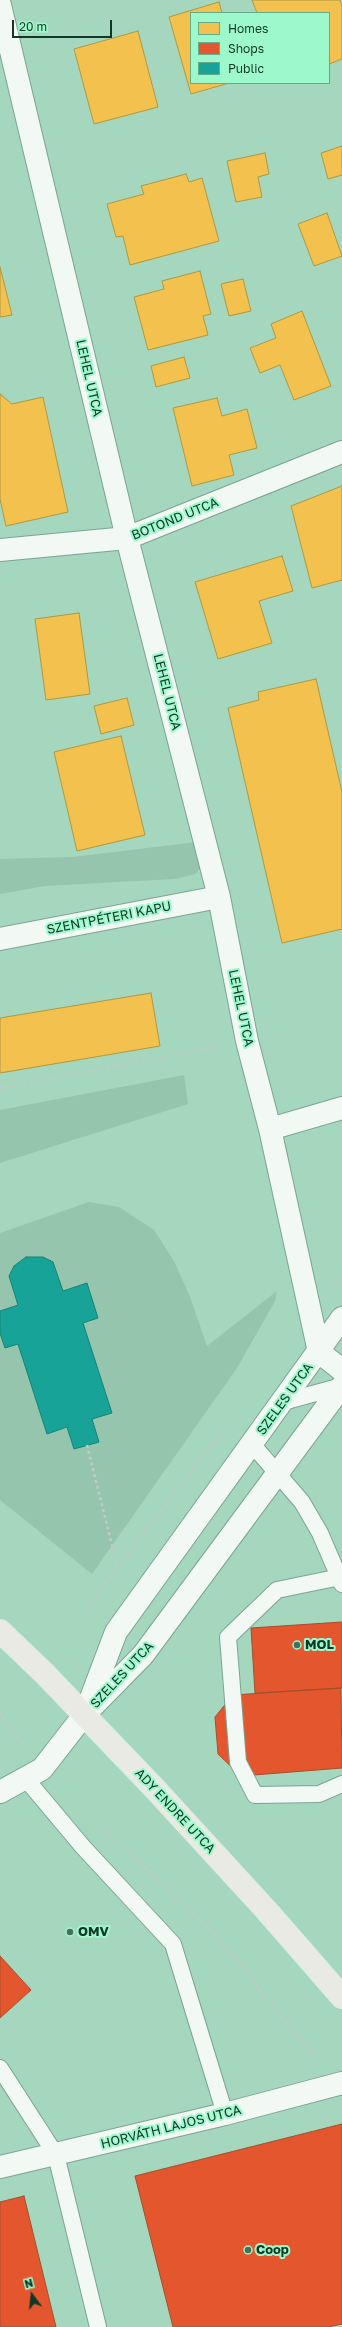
<!DOCTYPE html>
<meta charset="utf-8">
<style>
body{margin:0}
#map{position:relative;width:342px;height:2327px;overflow:hidden;background:#a5d6be;font-family:"Golos Text",sans-serif}
canvas{display:block}
.legend{position:absolute;left:190px;top:12px;width:140px;height:72px;box-sizing:border-box;background:#9df9cc;border:1px solid #65ac8a;margin:0;padding:5px 7px;list-style:none;font-size:12px;color:#113827}
.legend li{display:flex;align-items:center;gap:8px;height:20px}
.legend b{width:20px;border:1px solid #65ac8a}
.north{position:absolute;left:12px;top:2275px;width:40px;height:40px;-webkit-text-stroke:3px #9df9cc;paint-order:stroke;rotate:345deg;font-size:11px;font-weight:700;line-height:16px;text-align:center;color:#113827}
.north::after{content:'';display:block;margin:auto;width:14px;height:18px;background:#113827;clip-path:polygon(50% 0,100% 100%,50% 72%,0 100%)}
.scale{position:absolute;left:12px;top:20px;width:100px;height:18px;box-sizing:border-box;border:2px solid #113827;border-top:0;padding-left:5px;font-size:12px;line-height:14px;white-space:nowrap;color:#113827;-webkit-text-stroke:3px #9df9cc;paint-order:stroke}
</style>
<div id="map">
<canvas width="342" height="2327"></canvas>
<ul class="legend">
<li><b style="height:11px;background:#f2c14e"></b>Homes</li>
<li><b style="height:11px;background:#e4572e"></b>Shops</li>
<li><b style="height:11px;background:#17a398"></b>Public</li>
</ul>
<div class="north">N</div>
<div class="scale">20 m</div>
</div>
<script>
const context = document.querySelector('canvas').getContext('2d');
context.lineJoin = 'round';
function paint(path, color) {
  context.fillStyle = color;
  context.fill(path, 'evenodd');
}
function toPath(rows) {
  const path = new Path2D();
  for (const r of rows) {
    path.moveTo(r[0], r[1]);
    for (let i = 2; i < r.length; i += 2) path.lineTo(r[i], r[i + 1]);
  }
  return path;
}
function trace(path, color, width, dash) {
  context.strokeStyle = color;
  context.lineWidth = width;
  context.lineCap = dash ? 'butt' : 'round';
  context.setLineDash(dash || []);
  context.stroke(path);
}
function write(font, color, halo, rows, align = 'center') {
  context.font = font + ' "Golos Text",sans-serif';
  context.lineWidth = 4;
  context.setLineDash([]);
  context.textBaseline = 'middle';
  context.strokeStyle = halo;
  context.fillStyle = color;
  for (const [text, x, y, turn = 0] of rows) {
    context.save();
    context.translate(x, y);
    context.rotate((+turn || 0) * Math.PI / 180);
    context.textAlign = isNaN(turn) ? turn : align;
    if (halo) context.strokeText(text, 0, 0);
    context.fillText(text, 0, 0);
    context.restore();
  }
}
const green = toPath([
 [205,841,207,862,195,874,175,879,45,886,0,894,0,859,73,857],
 [184,1075,188,1104,0,1163,0,1110],
 [89,1202,119,1207,154,1230,175,1263,190,1297,207,1346,277,1291,275,1301,237,1368,92,1574,0,1500,0,1233]
]);
const homes = toPath([
 [252,0,340,0,342,6,342,59,329,64,329,13,257,13,252,0],
 [219,2,222,13,191,13,191,83,229,83,191,94,169,17,219,2],
 [138,31,158,107,94,124,74,49,138,31],
 [342,146,342,175,328,179,321,153,342,146],
 [265,153,269,174,258,177,262,197,236,202,227,161,265,153],
 [186,174,189,182,202,178,219,241,130,265,123,236,116,237,107,204,144,194,141,186,186,174],
 [327,213,342,256,314,266,298,224,327,213],
 [0,267,12,315,0,317,0,267],
 [200,271,211,314,203,316,208,335,148,350,134,297,164,289,162,281,200,271],
 [243,279,251,311,229,316,221,284,243,279],
 [302,311,331,386,294,400,280,365,260,373,250,348,276,338,271,324,302,311],
 [184,357,190,378,156,387,151,366,184,357],
 [0,394,12,404,43,397,68,512,6,526,0,499,0,394],
 [217,398,222,416,247,409,257,448,229,455,234,475,192,486,173,408,217,398],
 [342,486,342,580,312,588,291,506,342,486],
 [282,556,293,591,259,601,272,643,218,659,195,582,282,556],
 [79,613,90,694,46,700,35,619,79,613],
 [316,679,342,792,342,929,282,943,228,708,259,700,258,692,316,679],
 [127,698,134,725,101,734,94,706,127,698],
 [121,736,145,835,77,851,54,752,121,736],
 [151,993,160,1046,0,1073,0,1018,151,993]
]);
const shops = toPath([
 [342,1622,342,1688,255,1693,251,1628,342,1622],
 [341,1688,342,1768,241,1776,218,1754,215,1717,233,1695,341,1688],
 [0,1956,31,1990,0,2018,0,1956],
 [342,2124,342,2324,328,2327,173,2327,135,2176,342,2124],
 [24,2196,56,2327,0,2327,0,2202,24,2196]
]);
const public = toPath([
 [26,1257,43,1257,53,1262,63,1291,87,1283,98,1318,83,1323,112,1413,92,1419,99,1442,74,1449,67,1427,47,1434,18,1344,5,1348,0,1333,0,1311,18,1305,9,1276,14,1266,26,1257]
]);
const path = toPath([
 [0,1088,219,1046],
 [334,1287,342,1277],
 [87,1445,117,1565],
 [87,1607,227,1425],
 [0,1712,24,1746],
 [105,1830,215,1934,317,2059]
]);
const lane = toPath([
 [283,1402,342,1386],
 [252,1444,302,1502,320,1533,342,1584],
 [340,1577,277,1590,228,1637,238,1762,255,1795,319,1794,342,1784],
 [26,1779,83,1847,173,1944,225,2114],
 [0,2068,56,2155,98,2327]
]);
const street = toPath([
 [0,5,127,538,219,897,247,1041,270,1129,319,1352,342,1370],
 [0,550,127,538,342,452],
 [0,939,219,897],
 [270,1129,342,1108],
 [88,1706,116,1632,342,1318],
 [0,1792,42,1769,84,1715,143,1655,342,1386],
 [0,2167,225,2114,342,2083]
]);
const primary = toPath([
 [0,1631,44,1673,156,1790,267,1911,342,1997]
]);
const markers = [
 [297,1645,4,"#456f5c"],
 [70,1932,4,"#456f5c"],
 [248,2250,4,"#456f5c"]
];
const streetNames = [
 ["LEHEL UTCA",89,378,77],
 ["BOTOND UTCA",175,519,-22],
 ["LEHEL UTCA",167,692,76],
 ["SZENTPÉTERI KAPU",109,918,-11],
 ["LEHEL UTCA",241,1008,78],
 ["SZELES UTCA",285,1399,-54],
 ["SZELES UTCA",122,1675,-47],
 ["ADY ENDRE UTCA",175,1811,47],
 ["HORVÁTH LAJOS UTCA",171,2127,-14]
];
const poiNames = [
 ["MOL",305,1645],
 ["OMV",78,1932],
 ["Coop",256,2250]
];
paint(green, '#96c5ad');
paint(homes, '#f2c14e');
trace(homes, '#ae9842', 1);
paint(shops, '#e4572e');
trace(shops, '#a54e2c', 1);
paint(public, '#17a398');
trace(public, '#158376', 1);
trace(lane, '#7da492', 18);
trace(street, '#7da492', 24);
trace(primary, '#d6ede2', 24);
trace(path, '#bdcdc5', 2.5, [3, 3]);
trace(lane, '#f2f9f5', 16);
trace(street, '#f2f9f5', 22);
trace(primary, '#e9eae3', 22);
for (const [x, y, r, color] of markers) {
  const dot = new Path2D();
  dot.arc(x, y, r, 0, 2 * Math.PI);
  context.fillStyle = color;
  context.fill(dot);
  trace(dot, '#9df9cc', 1.5);
}
write('13px', '#113827', '#9df9cc', streetNames);
write('bold 13px', '#113827', '#9df9cc', poiNames, 'left');
</script>
